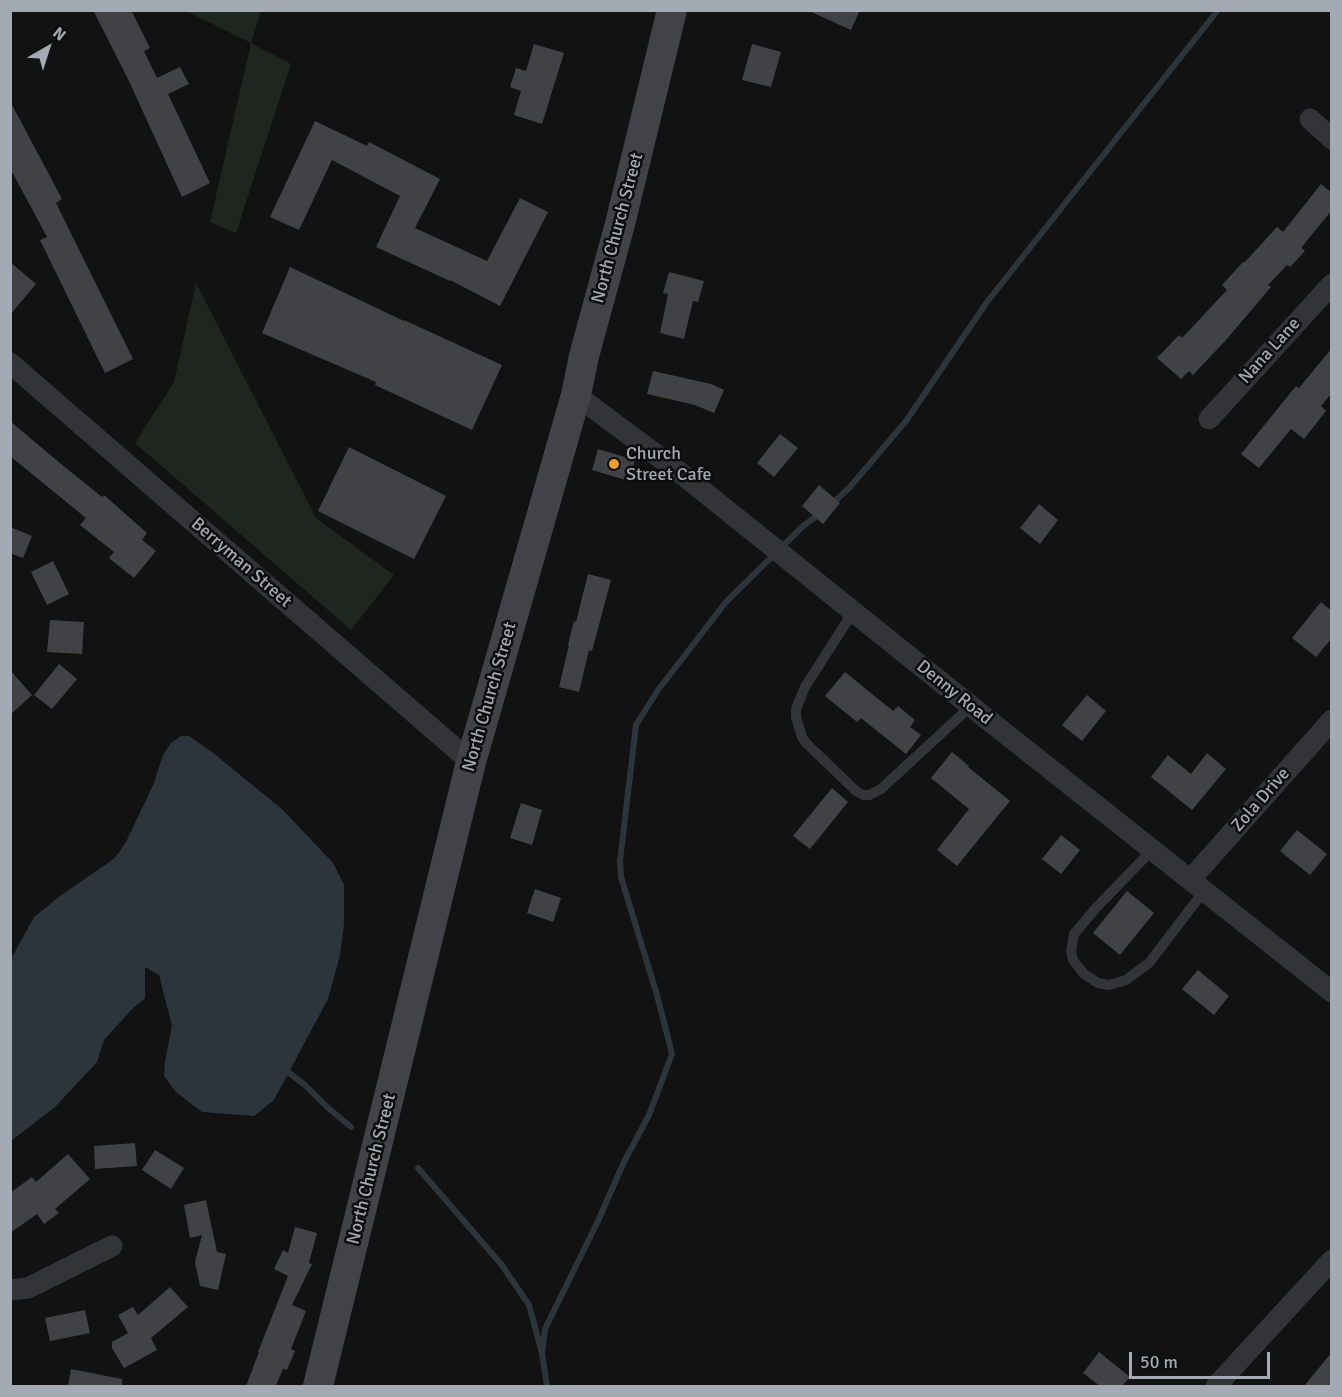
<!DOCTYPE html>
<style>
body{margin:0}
#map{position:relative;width:1342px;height:1397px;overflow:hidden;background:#121213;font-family:Signika,sans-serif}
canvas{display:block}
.frame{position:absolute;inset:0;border:12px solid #a4aab3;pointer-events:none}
.north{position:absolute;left:18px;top:18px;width:60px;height:60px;-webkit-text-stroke:4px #0d0d0e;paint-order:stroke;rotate:39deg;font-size:16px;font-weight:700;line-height:24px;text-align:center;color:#a4aab3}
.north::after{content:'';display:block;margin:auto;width:21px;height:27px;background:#a4aab3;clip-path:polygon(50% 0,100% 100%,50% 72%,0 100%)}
.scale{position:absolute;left:1129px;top:1352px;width:141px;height:27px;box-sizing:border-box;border:3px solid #a4aab3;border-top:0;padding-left:8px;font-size:18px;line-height:21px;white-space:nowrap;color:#a4aab3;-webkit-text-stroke:4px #0d0d0e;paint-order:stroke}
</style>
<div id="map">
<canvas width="1342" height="1397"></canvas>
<div class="frame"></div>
<div class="north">N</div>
<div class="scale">50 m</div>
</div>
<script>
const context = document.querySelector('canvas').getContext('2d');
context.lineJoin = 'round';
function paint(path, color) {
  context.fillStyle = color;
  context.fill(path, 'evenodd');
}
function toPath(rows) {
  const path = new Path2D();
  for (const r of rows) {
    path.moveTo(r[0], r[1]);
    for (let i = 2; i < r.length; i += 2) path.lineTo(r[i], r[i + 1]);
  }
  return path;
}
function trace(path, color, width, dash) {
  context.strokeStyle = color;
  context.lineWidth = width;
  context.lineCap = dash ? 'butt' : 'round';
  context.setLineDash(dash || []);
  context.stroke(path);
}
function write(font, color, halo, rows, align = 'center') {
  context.font = font + ' Signika,sans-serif';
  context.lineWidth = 5;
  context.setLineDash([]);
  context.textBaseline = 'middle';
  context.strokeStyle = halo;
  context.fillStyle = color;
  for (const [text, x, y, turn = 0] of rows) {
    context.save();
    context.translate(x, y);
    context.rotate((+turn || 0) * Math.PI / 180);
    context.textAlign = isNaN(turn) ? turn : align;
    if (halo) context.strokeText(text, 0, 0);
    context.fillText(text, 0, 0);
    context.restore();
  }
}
const green = toPath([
 [186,11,261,11,251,43,291,64,236,233,210,222,251,43],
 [196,283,316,518,394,575,351,630,135,443,174,382]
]);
const water = toPath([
 [181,736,189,736,212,752,283,810,333,863,344,885,344,924,340,955,328,999,274,1100,254,1116,202,1112,176,1092,164,1076,165,1061,172,1026,159,975,145,967,145,998,132,1009,104,1040,97,1062,55,1107,11,1141,11,959,34,917,60,896,115,858,126,842,154,783,163,755,171,743]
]);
const stream = toPath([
 [831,505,850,487,906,421,987,302,1218,10],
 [284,1069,305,1085,327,1107,351,1127],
 [418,1168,501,1264,529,1305,542,1353,547,1386],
 [542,1353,545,1329,598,1221,624,1162,649,1115,672,1054,657,995,621,877,620,861,636,725,658,690,726,602,803,526,821,513]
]);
const building = toPath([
 [93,10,131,10,150,48,144,51,157,78,180,67,189,84,168,94,210,183,182,197,128,79],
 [807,10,860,10,851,30],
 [534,44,564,53,542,124,514,115,521,91,510,87,516,68,526,71],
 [752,44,781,52,771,87,742,80],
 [10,101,62,199,56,203,133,359,105,373,40,240,47,237,10,168],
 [315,121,367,146,369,142,440,179,415,228,487,261,520,198,548,212,500,306,450,280,450,281,376,247,400,196,332,160,299,230,270,217],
 [1321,184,1332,193,1332,210,1301,248,1305,251,1290,267,1287,265,1268,285,1271,287,1226,340,1193,375,1189,371,1181,379,1157,358,1179,335,1182,338,1227,290,1222,285,1243,262,1244,263,1277,227,1283,232],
 [10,262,36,284,10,315],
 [290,267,404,321,404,320,502,365,472,430,375,385,376,382,262,333],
 [669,272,704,281,698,302,693,301,684,339,660,333,668,294,663,293],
 [1332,348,1332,393,1321,406,1326,411,1304,439,1291,429,1259,468,1241,454,1296,386,1299,388],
 [653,371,711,384,724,390,714,413,695,405,647,394],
 [10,421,61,464,102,497,104,495,147,533,142,540,156,551,134,578,109,558,114,552,80,525,86,518,10,456],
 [780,434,798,448,774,477,757,463],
 [349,447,446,496,414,559,318,511],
 [598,449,635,460,629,481,592,470],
 [819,485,840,503,823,524,802,506],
 [1039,504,1058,520,1040,544,1020,528],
 [10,527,32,536,23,558,10,553],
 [53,561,69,594,47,605,31,572],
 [588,574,611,580,592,651,589,650,579,692,559,687,569,645,568,645,574,621,576,622],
 [1321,602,1332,611,1332,638,1316,657,1292,638],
 [50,620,84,622,82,654,47,652],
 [59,664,77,679,52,709,34,695],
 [10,670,32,695,10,715],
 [845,672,893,711,898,706,915,720,910,727,921,735,906,754,861,718,857,722,825,696],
 [1087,695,1106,711,1082,741,1062,725],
 [952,752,969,766,968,767,1010,801,957,866,937,850,969,809,931,778],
 [1207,753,1226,769,1192,810,1151,777,1168,755,1191,774],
 [832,788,848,802,810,849,793,836],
 [521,803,542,810,532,845,510,838],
 [1297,830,1327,854,1310,875,1280,851],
 [1061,835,1080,850,1061,874,1042,859],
 [535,889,561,898,553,922,527,913],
 [1127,891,1154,913,1120,955,1093,933],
 [1198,970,1229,996,1214,1015,1182,989],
 [135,1143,137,1166,95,1169,94,1146],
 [155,1150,184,1168,171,1189,142,1170],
 [68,1154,90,1179,55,1209,59,1213,44,1224,37,1214,10,1233,10,1193,32,1177,36,1182],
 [206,1200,217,1252,226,1254,218,1290,200,1286,195,1262,202,1235,190,1238,184,1205],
 [295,1227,317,1233,309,1263,312,1264,292,1305,306,1311,291,1349,295,1351,287,1370,283,1369,276,1386,246,1386,259,1352,258,1352,288,1276,274,1269,283,1250,288,1253],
 [170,1287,188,1307,151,1338,157,1350,124,1368,112,1348,112,1342,128,1333,118,1315,133,1307,138,1315],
 [85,1310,90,1333,50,1341,45,1318],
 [1099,1352,1130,1377,1122,1386,1100,1386,1083,1373],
 [1332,1352,1332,1386,1304,1386],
 [71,1369,122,1379,122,1386,68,1386]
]);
const service = toPath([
 [853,612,805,687,796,709,796,717,802,737,806,743,856,791,863,795,869,795,881,789,971,706],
 [1152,850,1096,908,1074,934,1071,951,1073,960,1084,974,1098,983,1109,985,1126,980,1149,963,1204,891]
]);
const minor = toPath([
 [1310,119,1332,139],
 [10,363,471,762],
 [576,395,678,471,987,719,1332,992],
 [1209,419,1332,284],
 [1190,880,1332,720],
 [10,1290,28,1288,112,1246],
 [1216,1386,1332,1260]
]);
const secondary = toPath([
 [318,1386,471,762,576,395,584,356,620,224,672,10]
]);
const markers = [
 [614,464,6,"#eb9f31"]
];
const streetNames = [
 ["North Church Street",618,228,-75],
 ["Nana Lane",1270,351,-48],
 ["Berryman Street",241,563,41],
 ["Denny Road",954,693,39],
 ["North Church Street",490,697,-74],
 ["Zola Drive",1261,800,-49],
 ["North Church Street",372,1169,-76]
];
const poiNames = [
 ["Church",626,454],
 ["Street Cafe",626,475]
];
paint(green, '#1e261f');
paint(water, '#2c353b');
trace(stream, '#2c353b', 6);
paint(building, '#414246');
trace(service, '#333438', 10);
trace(minor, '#333438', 21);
trace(secondary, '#414348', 30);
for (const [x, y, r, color] of markers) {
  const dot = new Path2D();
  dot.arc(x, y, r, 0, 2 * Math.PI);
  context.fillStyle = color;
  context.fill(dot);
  trace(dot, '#0d0d0e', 2);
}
write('18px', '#a4aab3', '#0d0d0e', streetNames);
write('18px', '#a4aab3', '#0d0d0e', poiNames, 'left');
</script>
